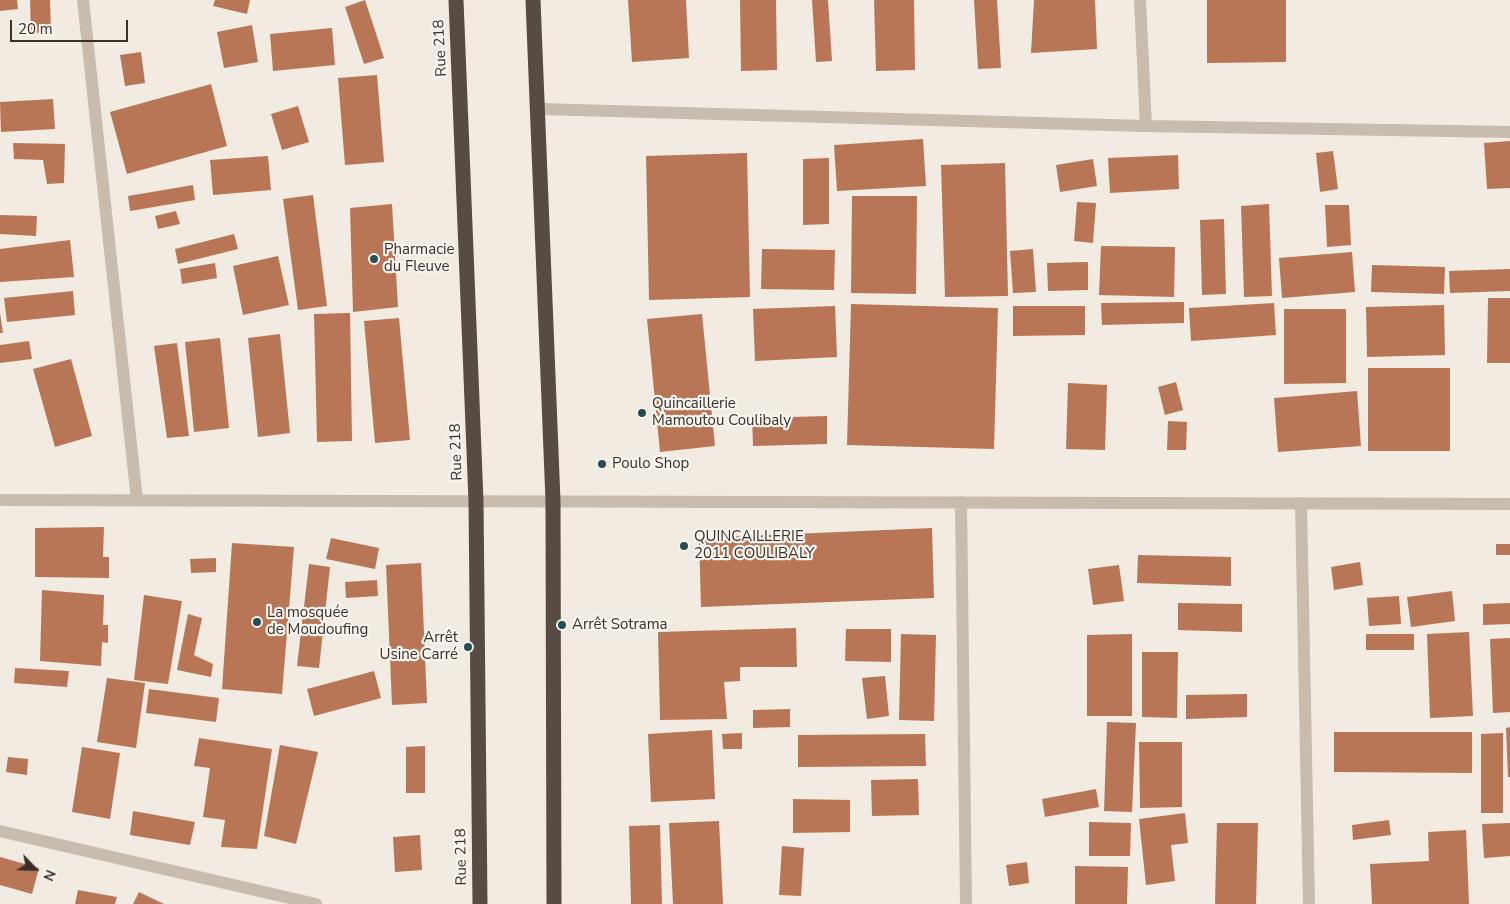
<!DOCTYPE html>
<meta charset="utf-8">
<style>
body{margin:0}
#map{position:relative;width:1510px;height:904px;overflow:hidden;background:#f1ebe1;font-family:"Nunito Sans",sans-serif}
canvas{display:block}
.north{position:absolute;left:10px;top:844px;width:50px;height:50px;-webkit-text-stroke:4px #f9f4ed;paint-order:stroke;rotate:114deg;font-size:14px;font-weight:700;line-height:20px;text-align:center;color:#37302b}
.north::after{content:'';display:block;margin:auto;width:18px;height:22px;background:#37302b;clip-path:polygon(50% 0,100% 100%,50% 72%,0 100%)}
.scale{position:absolute;left:10px;top:20px;width:118px;height:22px;box-sizing:border-box;border:2px solid #37302b;border-top:0;padding-left:6px;font-size:15px;line-height:18px;white-space:nowrap;color:#37302b;-webkit-text-stroke:4px #f9f4ed;paint-order:stroke}
</style>
<div id="map">
<canvas width="1510" height="904"></canvas>
<div class="north">N</div>
<div class="scale">20 m</div>
</div>
<script>
const context = document.querySelector('canvas').getContext('2d');
context.lineJoin = 'round';
function paint(path, color) {
  context.fillStyle = color;
  context.fill(path, 'evenodd');
}
function toPath(rows) {
  const path = new Path2D();
  for (const r of rows) {
    path.moveTo(r[0], r[1]);
    for (let i = 2; i < r.length; i += 2) path.lineTo(r[i], r[i + 1]);
  }
  return path;
}
function trace(path, color, width, dash) {
  context.strokeStyle = color;
  context.lineWidth = width;
  context.lineCap = dash ? 'butt' : 'round';
  context.setLineDash(dash || []);
  context.stroke(path);
}
function write(font, color, halo, rows, align = 'center') {
  context.font = font + ' "Nunito Sans",sans-serif';
  context.lineWidth = 4.5;
  context.setLineDash([]);
  context.textBaseline = 'middle';
  context.strokeStyle = halo;
  context.fillStyle = color;
  for (const [text, x, y, turn = 0] of rows) {
    context.save();
    context.translate(x, y);
    context.rotate((+turn || 0) * Math.PI / 180);
    context.textAlign = isNaN(turn) ? turn : align;
    if (halo) context.strokeText(text, 0, 0);
    context.fillText(text, 0, 0);
    context.restore();
  }
}
const building = toPath([
 [0,0,17,0,18,9,0,11],
 [30,0,50,0,51,32,31,33],
 [215,0,250,0,247,14,213,6],
 [365,0,384,58,364,64,345,7],
 [628,0,686,0,689,58,632,62],
 [740,0,776,0,777,70,741,71],
 [812,0,828,0,832,61,816,62],
 [874,0,914,0,915,70,876,71],
 [974,0,997,0,1001,68,978,69],
 [1034,0,1095,0,1097,49,1031,53],
 [1207,0,1286,0,1286,62,1207,63],
 [252,25,258,62,224,68,217,32],
 [332,28,335,65,273,71,270,34],
 [141,52,145,83,125,86,120,55],
 [377,75,384,162,345,165,338,78],
 [211,84,227,146,127,174,110,112],
 [53,99,55,129,1,132,0,102],
 [298,106,309,142,282,150,271,114],
 [923,139,926,186,837,191,834,145],
 [1510,141,1510,188,1487,189,1484,143],
 [13,143,65,144,64,183,47,184,43,160,14,159],
 [1333,151,1338,189,1320,192,1316,153],
 [747,153,750,297,649,300,646,156],
 [1178,155,1179,189,1110,193,1108,158],
 [268,156,271,190,213,195,210,160],
 [829,158,829,224,803,225,803,159],
 [1093,159,1097,186,1060,192,1056,165],
 [1005,163,1008,296,945,297,941,165],
 [193,185,195,200,130,211,128,196],
 [313,195,327,306,298,310,283,199],
 [852,196,917,196,916,294,851,293],
 [1077,202,1096,203,1093,243,1074,241],
 [392,204,398,307,353,312,350,208],
 [1269,204,1272,296,1244,297,1241,206],
 [1325,205,1349,205,1351,245,1327,247],
 [176,211,180,224,158,229,155,216],
 [0,215,37,216,36,236,0,234],
 [1224,219,1226,294,1202,295,1200,220],
 [234,234,238,249,178,264,175,249],
 [70,240,74,277,0,282,0,249],
 [1101,246,1175,247,1174,297,1099,295],
 [762,249,835,250,834,290,761,289],
 [1033,249,1036,292,1013,293,1010,251],
 [1352,252,1355,292,1282,298,1279,258],
 [278,256,289,305,243,315,233,266],
 [1088,262,1088,290,1048,291,1047,263],
 [215,263,217,278,182,284,180,269],
 [1372,265,1445,267,1444,294,1371,292],
 [1510,269,1510,291,1450,293,1449,271],
 [73,291,75,315,7,322,4,298],
 [1488,298,1510,298,1510,363,1487,363],
 [1184,302,1184,323,1102,325,1101,303],
 [1274,303,1276,335,1191,341,1189,308],
 [851,304,998,308,994,449,847,445],
 [1444,305,1445,355,1367,357,1366,307],
 [835,306,837,357,755,361,753,309],
 [1013,306,1085,306,1085,335,1013,336],
 [1284,309,1346,309,1346,383,1284,384],
 [0,313,3,333,0,333],
 [350,313,352,441,317,442,314,314],
 [702,314,715,446,660,452,647,319],
 [399,318,410,440,375,443,364,321],
 [280,334,290,433,258,437,248,338],
 [220,338,229,428,194,432,185,342],
 [29,341,32,359,0,363,0,345],
 [177,343,189,436,167,438,154,346],
 [71,359,92,436,55,447,33,369],
 [1368,368,1450,368,1450,451,1368,451],
 [1176,382,1183,410,1165,415,1158,387],
 [1068,383,1107,385,1105,450,1066,449],
 [1357,391,1361,446,1278,452,1274,398],
 [827,416,827,444,753,446,752,418],
 [1168,421,1187,422,1186,450,1167,450],
 [104,527,103,557,109,557,109,578,35,577,35,528],
 [932,528,934,598,701,607,699,538],
 [331,538,379,548,375,569,326,559],
 [232,543,294,547,282,694,222,689],
 [1496,544,1510,544,1510,555,1496,555],
 [1138,555,1231,557,1231,586,1137,583],
 [216,558,216,572,191,573,190,559],
 [1360,562,1363,585,1334,590,1331,567],
 [421,563,427,703,392,705,386,565],
 [309,564,330,567,319,668,297,666],
 [1119,565,1124,601,1093,605,1088,569],
 [377,580,378,596,346,598,345,582],
 [42,590,104,595,103,625,108,625,108,643,102,642,101,666,40,661],
 [1452,591,1455,621,1411,627,1407,597],
 [144,595,182,601,168,684,134,680],
 [1399,596,1401,624,1369,626,1367,598],
 [1178,603,1242,604,1242,632,1178,630],
 [1510,603,1510,624,1483,625,1483,604],
 [188,614,202,618,194,655,213,664,211,677,177,670],
 [796,628,797,667,740,667,740,681,724,682,727,719,660,720,658,632],
 [846,629,891,629,891,662,845,661],
 [1469,632,1473,716,1430,718,1427,634],
 [901,634,936,635,934,721,899,720],
 [1132,634,1132,716,1087,716,1087,635],
 [1366,634,1414,634,1414,650,1366,650],
 [1510,638,1510,712,1493,713,1490,639],
 [1142,652,1178,652,1177,718,1142,717],
 [15,668,69,671,67,687,14,683],
 [374,671,381,698,314,716,307,689],
 [885,676,889,716,867,719,862,678],
 [107,678,145,683,136,748,97,742],
 [149,689,219,698,216,722,146,713],
 [1247,694,1247,717,1186,719,1186,695],
 [790,709,790,727,753,728,753,710],
 [1107,722,1136,723,1132,812,1104,811],
 [1510,727,1510,777,1508,777,1506,728],
 [712,730,715,799,651,802,648,734],
 [1334,732,1472,732,1472,773,1334,772],
 [742,733,742,749,723,749,722,734],
 [1503,733,1503,813,1481,813,1481,734],
 [925,734,926,766,798,767,798,735],
 [199,738,272,749,257,849,221,847,225,820,203,817,210,768,194,766],
 [1139,742,1182,742,1182,807,1140,808],
 [280,745,318,752,296,844,264,836],
 [425,746,425,793,406,793,406,747],
 [82,747,120,753,110,819,72,812],
 [8,757,28,759,27,775,6,772],
 [918,779,919,815,872,816,871,780],
 [1096,789,1099,807,1045,817,1042,799],
 [793,799,850,800,850,832,793,833],
 [133,811,195,822,190,845,130,835],
 [1185,813,1188,843,1171,845,1175,881,1146,885,1139,819],
 [1389,820,1391,835,1353,840,1352,825],
 [719,821,723,904,673,904,669,823],
 [1089,822,1131,823,1130,856,1089,856],
 [1217,823,1258,823,1256,904,1215,904],
 [1510,823,1510,856,1484,858,1482,824],
 [660,825,662,904,631,904,629,826],
 [1466,830,1469,904,1372,904,1370,864,1429,861,1428,832],
 [420,835,422,870,395,872,393,837],
 [782,846,804,848,801,896,779,895],
 [0,857,39,868,32,894,0,885],
 [1027,862,1029,883,1009,886,1006,865],
 [1075,866,1128,867,1127,904,1075,904],
 [78,890,117,897,115,904,75,904],
 [139,892,164,904,133,904]
]);
const minor = toPath([
 [83,0,137,500],
 [1140,0,1146,126],
 [539,109,1146,126,1510,132],
 [0,500,1510,504],
 [961,502,966,904],
 [1301,503,1309,904],
 [0,831,316,904]
]);
const highway = toPath([
 [456,0,476,501,480,904],
 [533,0,553,501,554,904]
]);
const markers = [
 [374,259,5,"#254e55"],
 [642,413,5,"#254e55"],
 [602,464,5,"#254e55"],
 [684,546,5,"#254e55"],
 [257,622,5,"#254e55"],
 [562,625,5,"#254e55"],
 [468,647,5,"#254e55"]
];
const streetNames = [
 ["Rue 218",441,48,-93],
 ["Rue 218",457,452,-92],
 ["Rue 218",462,857,-91]
];
const poiNames = [
 ["Pharmacie",384,250],
 ["du Fleuve",384,267],
 ["Quincaillerie",652,404],
 ["Mamoutou Coulibaly",652,421],
 ["Poulo Shop",612,464],
 ["QUINCAILLERIE",694,537],
 ["2011 COULIBALY",694,554],
 ["La mosquée",267,613],
 ["de Moudoufing",267,630],
 ["Arrêt Sotrama",572,625],
 ["Arrêt",458,638,"right"],
 ["Usine Carré",458,655,"right"]
];
paint(building, '#b97657');
trace(minor, '#c8bcae', 12);
trace(highway, '#574b44', 15);
for (const [x, y, r, color] of markers) {
  const dot = new Path2D();
  dot.arc(x, y, r, 0, 2 * Math.PI);
  context.fillStyle = color;
  context.fill(dot);
  trace(dot, '#f9f4ed', 2);
}
write('15px', '#37302b', '#f9f4ed', streetNames);
write('15px', '#37302b', '#f9f4ed', poiNames, 'left');
</script>
